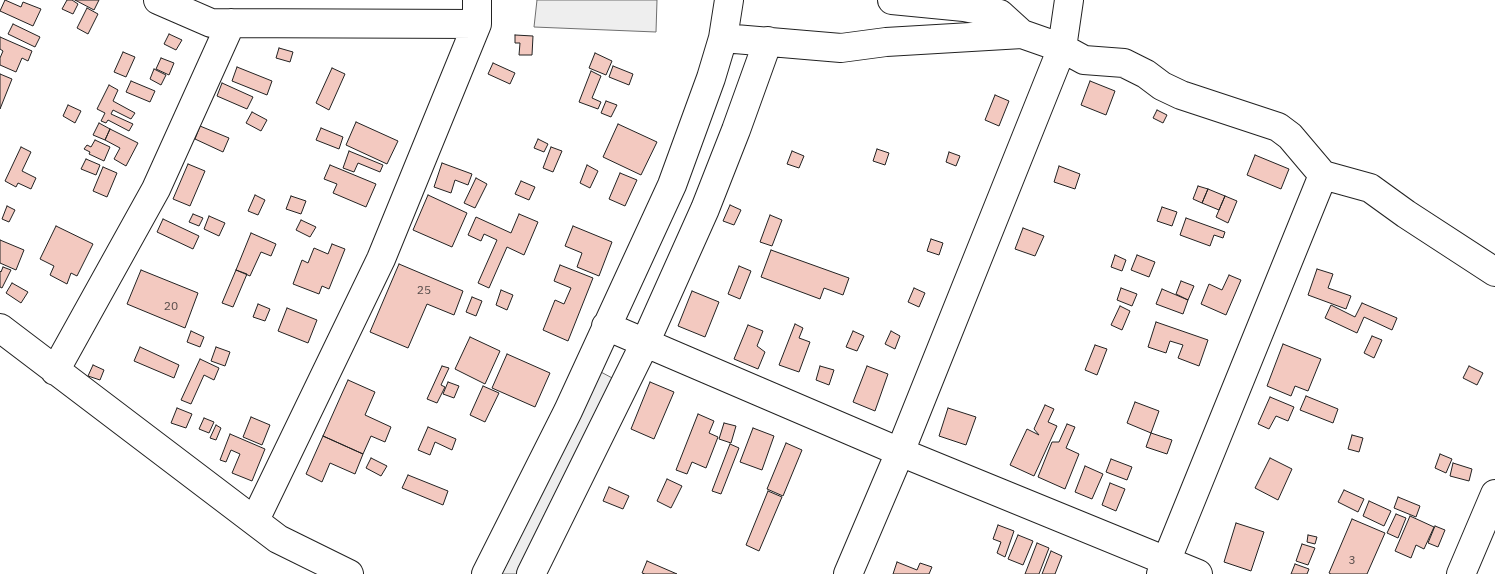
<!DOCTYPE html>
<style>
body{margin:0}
canvas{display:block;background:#fff}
</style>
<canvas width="1495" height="574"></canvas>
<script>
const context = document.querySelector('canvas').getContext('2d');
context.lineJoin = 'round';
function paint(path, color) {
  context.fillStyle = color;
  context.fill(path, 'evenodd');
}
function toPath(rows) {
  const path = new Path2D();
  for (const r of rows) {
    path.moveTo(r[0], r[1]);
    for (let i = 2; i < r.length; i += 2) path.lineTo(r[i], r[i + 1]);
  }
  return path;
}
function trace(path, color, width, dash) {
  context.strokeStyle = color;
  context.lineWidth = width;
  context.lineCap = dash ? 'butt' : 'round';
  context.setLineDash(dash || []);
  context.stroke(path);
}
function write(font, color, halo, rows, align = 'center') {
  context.font = font + ' "IBM Plex Sans",sans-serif';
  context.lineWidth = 4;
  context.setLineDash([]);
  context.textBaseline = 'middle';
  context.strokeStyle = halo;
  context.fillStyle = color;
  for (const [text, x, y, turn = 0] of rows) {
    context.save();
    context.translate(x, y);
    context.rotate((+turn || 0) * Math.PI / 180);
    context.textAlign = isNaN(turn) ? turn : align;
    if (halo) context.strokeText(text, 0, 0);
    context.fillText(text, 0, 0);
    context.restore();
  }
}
const green = toPath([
 [537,0,657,0,656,32,534,27,537,0],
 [599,371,616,380,521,574,499,574,599,371]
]);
const building = toPath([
 [5,0,21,7,23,2,41,9,33,26,0,11,5,0],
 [67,0,72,0,78,4,73,14,62,9,67,0],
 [75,0,99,0,94,10,75,0],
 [87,8,98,14,88,34,77,28,87,8],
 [13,24,40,37,35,47,8,34,13,24],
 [169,34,182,40,176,50,164,44,169,34],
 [515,35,533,36,532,55,519,55,520,43,515,43,515,35],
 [0,37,32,51,28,61,22,58,16,72,0,65,0,58,3,51,0,49,0,37],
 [279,48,293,52,290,62,276,58,279,48],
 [123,52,135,57,126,77,114,72,123,52],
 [595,53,612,61,606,75,589,68,595,53],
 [161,58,174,63,169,75,156,69,161,58],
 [493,63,515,73,510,84,488,74,493,63],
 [613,66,633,74,629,85,609,77,613,66],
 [237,67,272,81,267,95,232,81,237,67],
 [332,68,345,74,329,110,316,103,332,68],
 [154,69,166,75,161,85,150,79,154,69],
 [591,71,601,76,592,98,601,102,598,109,579,102,591,71],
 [0,74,12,79,0,109,0,74],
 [131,81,155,91,150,102,126,92,131,81],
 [1090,81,1115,91,1106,115,1081,105,1090,81],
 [222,83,253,97,247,109,217,96,222,83],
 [109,85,118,90,113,101,135,113,131,119,113,110,111,114,133,124,129,131,108,120,106,123,101,121,105,113,97,109,109,85],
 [995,95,1009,101,999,126,985,120,995,95],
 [606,101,617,105,611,117,601,113,606,101],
 [68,105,81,111,75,123,63,116,68,105],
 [1157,110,1167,115,1163,123,1153,118,1157,110],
 [252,112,267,120,261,131,246,123,252,112],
 [356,122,398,141,387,164,346,145,356,122],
 [99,123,110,129,105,140,93,135,99,123],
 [618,124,657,142,641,175,603,157,618,124],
 [200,126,229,138,223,152,195,139,200,126],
 [321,128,343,137,339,149,316,140,321,128],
 [110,129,138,143,126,166,114,159,120,148,105,140,110,129],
 [538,139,548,144,544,152,534,148,538,139],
 [95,140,110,147,104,161,89,154,90,152,84,149,87,145,91,147,95,140],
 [21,147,31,152,22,171,36,178,31,189,18,183,16,187,5,181,21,147],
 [551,147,562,151,553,172,543,168,551,147],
 [877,149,889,153,885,165,873,161,877,149],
 [349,151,383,165,380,172,358,163,354,172,343,168,349,151],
 [792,151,804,156,799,168,787,164,792,151],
 [949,152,960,156,956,166,946,162,949,152],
 [1255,155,1289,169,1281,189,1247,175,1255,155],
 [86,159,100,165,96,175,81,169,86,159],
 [442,163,472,174,468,185,455,180,451,193,434,187,442,163],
 [188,164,205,171,190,206,173,199,188,164],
 [330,165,376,184,366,207,333,193,337,184,324,179,330,165],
 [587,165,598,171,590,188,580,183,587,165],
 [1059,166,1080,174,1075,189,1054,182,1059,166],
 [103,167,117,173,107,197,93,191,103,167],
 [620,173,637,180,625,206,609,199,620,173],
 [476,178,487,184,475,208,464,203,476,178],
 [521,181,535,187,529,200,515,194,521,181],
 [1198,186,1208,189,1202,203,1193,199,1198,186],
 [1208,189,1225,196,1219,210,1202,203,1208,189],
 [255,195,265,200,258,215,248,211,255,195],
 [428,195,467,213,452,247,413,230,428,195],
 [291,196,306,201,301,214,286,209,291,196],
 [1225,196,1237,201,1228,223,1216,217,1225,196],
 [730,205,741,210,734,225,723,221,730,205],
 [7,206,15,210,9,222,2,219,7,206],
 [1162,207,1177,212,1172,226,1157,221,1162,207],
 [193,214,203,218,199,226,189,222,193,214],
 [519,214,538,222,524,255,507,247,489,288,478,283,497,240,484,234,481,241,468,235,476,217,511,233,519,214],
 [770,215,782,220,772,246,760,242,770,215],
 [209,216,225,223,219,236,204,229,209,216],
 [1186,218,1225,232,1223,238,1214,235,1210,246,1180,235,1186,218],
 [163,219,199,236,193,249,157,232,163,219],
 [301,220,316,227,310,237,296,230,301,220],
 [56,226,93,244,77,276,71,273,67,284,50,275,54,266,40,259,56,226],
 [573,226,612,242,599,276,577,267,582,253,565,246,573,226],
 [1023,228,1044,236,1035,256,1015,249,1023,228],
 [251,233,276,244,271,256,261,252,250,276,236,270,251,233],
 [931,239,943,243,939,255,927,251,931,239],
 [0,240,24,250,16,270,0,263,0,240],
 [332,244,345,249,329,289,322,286,319,294,293,284,302,260,308,263,314,248,328,254,332,244],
 [771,250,849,278,843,295,824,288,820,299,761,277,771,250],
 [1115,255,1126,260,1122,271,1111,267,1115,255],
 [1137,255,1155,262,1149,277,1131,270,1137,255],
 [399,264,463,291,454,315,427,304,408,348,370,332,399,264],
 [560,265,593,278,568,341,543,330,555,300,564,304,571,288,554,281,560,265],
 [739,266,751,271,740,299,728,294,739,266],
 [3,267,11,270,2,288,0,287,0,271,1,272,3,267],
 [1317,269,1333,274,1328,288,1351,296,1346,309,1308,295,1317,269],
 [141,270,198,293,185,328,127,304,141,270],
 [236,270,247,274,233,307,222,303,236,270],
 [1229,275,1241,280,1226,315,1201,304,1209,284,1222,290,1229,275],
 [1181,281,1194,286,1188,300,1176,294,1181,281],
 [12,283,28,292,21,303,6,293,12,283],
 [914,288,925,293,919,307,908,302,914,288],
 [1121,288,1137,294,1132,306,1117,300,1121,288],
 [1162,289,1188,300,1183,314,1156,304,1162,289],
 [501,290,513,295,507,310,496,305,501,290],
 [692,291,719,302,705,337,678,326,692,291],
 [472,297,482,301,476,316,466,312,472,297],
 [1362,303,1397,318,1392,330,1364,317,1357,333,1325,318,1331,305,1355,317,1362,303],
 [258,304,270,309,265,321,253,317,258,304],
 [1120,306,1130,311,1122,330,1111,325,1120,306],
 [287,308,317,320,308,343,278,331,287,308],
 [1156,322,1208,340,1199,366,1178,358,1183,345,1170,341,1166,353,1148,347,1156,322],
 [795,324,803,328,799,338,810,342,799,372,779,365,795,324],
 [748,325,763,331,757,346,765,352,758,369,734,359,748,325],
 [191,331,204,337,200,347,187,342,191,331],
 [853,331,864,336,857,351,846,347,853,331],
 [891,331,900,336,895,349,885,344,891,331],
 [1372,336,1382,340,1374,358,1364,353,1372,336],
 [470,337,500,351,485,384,455,369,470,337],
 [1283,344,1321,359,1308,391,1295,386,1291,396,1267,386,1283,344],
 [1095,345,1107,349,1097,375,1085,370,1095,345],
 [140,347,179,365,174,378,134,361,140,347],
 [216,347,230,352,225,366,211,361,216,347],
 [507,354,550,373,535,407,492,388,507,354],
 [200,359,219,368,214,380,204,375,191,404,181,400,200,359],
 [93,365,104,370,100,380,88,376,93,365],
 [442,366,449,368,441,385,445,387,437,403,427,399,442,366],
 [820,366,834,370,829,385,816,380,820,366],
 [867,366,888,374,875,411,853,402,867,366],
 [1469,366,1483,373,1477,385,1463,378,1469,366],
 [348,380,375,392,365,415,391,427,385,442,371,436,363,454,323,436,348,380],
 [448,382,459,386,454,398,443,394,448,382],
 [650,382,674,392,654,439,631,429,650,382],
 [483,386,499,393,485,422,470,415,483,386],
 [1306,396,1338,409,1333,423,1300,410,1306,396],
 [1270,397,1294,407,1288,421,1276,416,1269,429,1258,424,1270,397],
 [1135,402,1159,411,1151,433,1127,423,1135,402],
 [1045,405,1054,409,1048,422,1057,426,1034,476,1010,465,1027,429,1039,435,1034,429,1045,405],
 [177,408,192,414,186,428,171,423,177,408],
 [948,408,976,417,966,445,939,436,948,408],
 [698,414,714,421,709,433,718,437,706,468,692,462,687,474,676,470,698,414],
 [251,417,270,425,262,445,243,437,251,417],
 [204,418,214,422,209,433,199,429,204,418],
 [724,423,736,426,731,443,719,439,724,423],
 [1067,424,1075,427,1066,448,1079,454,1065,489,1038,477,1052,442,1059,442,1067,424],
 [216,425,221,428,216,440,210,438,216,425],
 [428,427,456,439,452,450,435,442,430,455,418,450,428,427],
 [753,428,774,436,762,470,740,462,753,428],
 [1151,433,1172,440,1167,454,1146,447,1151,433],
 [230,434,265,449,252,481,232,473,240,454,231,450,226,462,220,460,230,434],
 [1352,435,1363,438,1359,452,1348,449,1352,435],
 [323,436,363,454,355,474,330,463,322,482,306,474,323,436],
 [786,443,802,450,783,496,767,489,786,443],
 [730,444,739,448,721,494,712,491,730,444],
 [1440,454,1452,459,1446,473,1435,468,1440,454],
 [371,458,387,466,381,476,366,468,371,458],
 [1270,458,1292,469,1278,500,1255,488,1270,458],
 [1111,459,1132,467,1127,480,1106,472,1111,459],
 [1453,463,1472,469,1469,481,1450,476,1453,463],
 [1085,466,1103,474,1092,499,1075,492,1085,466],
 [408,475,448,491,443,505,402,488,408,475],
 [667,479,682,486,671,508,657,501,667,479],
 [1110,483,1125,489,1116,511,1102,505,1110,483],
 [609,487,629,496,623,509,603,501,609,487],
 [1344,490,1364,499,1358,512,1338,502,1344,490],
 [768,491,782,497,759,551,746,545,768,491],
 [1398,497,1420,506,1416,517,1394,508,1398,497],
 [1369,501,1391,511,1384,526,1363,516,1369,501],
 [1396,514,1406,518,1398,538,1387,533,1396,514],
 [1410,516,1434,527,1424,549,1416,545,1411,558,1395,551,1410,516],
 [1352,519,1385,533,1367,574,1331,574,1329,573,1352,519],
 [1236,523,1264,532,1251,571,1224,562,1236,523],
 [998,525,1014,531,1005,557,997,553,1001,542,993,539,998,525],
 [1435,526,1445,530,1438,547,1428,543,1435,526],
 [1018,535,1033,541,1023,565,1008,559,1018,535],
 [1308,535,1317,537,1315,544,1307,542,1308,535],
 [1037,543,1049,548,1039,574,1025,574,1037,543],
 [1302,544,1315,548,1308,565,1296,561,1302,544],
 [1051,551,1062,556,1055,574,1042,574,1051,551],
 [647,561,677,574,645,574,642,573,647,561],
 [897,562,917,570,920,563,932,567,929,574,893,574,897,562],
 [1295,564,1309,569,1307,574,1291,574,1295,564]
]);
const minor = toPath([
 [158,0,211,23,477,24],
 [892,0,964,7,1000,14,1022,34],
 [723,38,841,48,886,42,1022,34,1062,48,1084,60,1124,63,1146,74,1162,86,1181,95,1278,127,1290,136,1323,175,1370,188,1406,214,1495,272],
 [606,326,900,452,1198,574],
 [0,328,278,539,349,574],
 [55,371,156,189,231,23],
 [255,520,381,259,477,24,477,0],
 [486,574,568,411,672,185,711,78,723,38,729,0],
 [531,574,645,343,705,209,736,130,768,41],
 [848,574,900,452,1062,48,1069,0],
 [1161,574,1323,175],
 [1461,574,1495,494]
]);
const numberNames = [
 ["25",424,291],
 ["20",171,307],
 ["3",1352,561]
];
paint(green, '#eee');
trace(green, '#6f6f6f', 1);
paint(building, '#f3c9c0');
trace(building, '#222', 1);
trace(minor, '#222', 30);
trace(minor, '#fff', 28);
write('12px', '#564c4a', null, numberNames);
</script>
